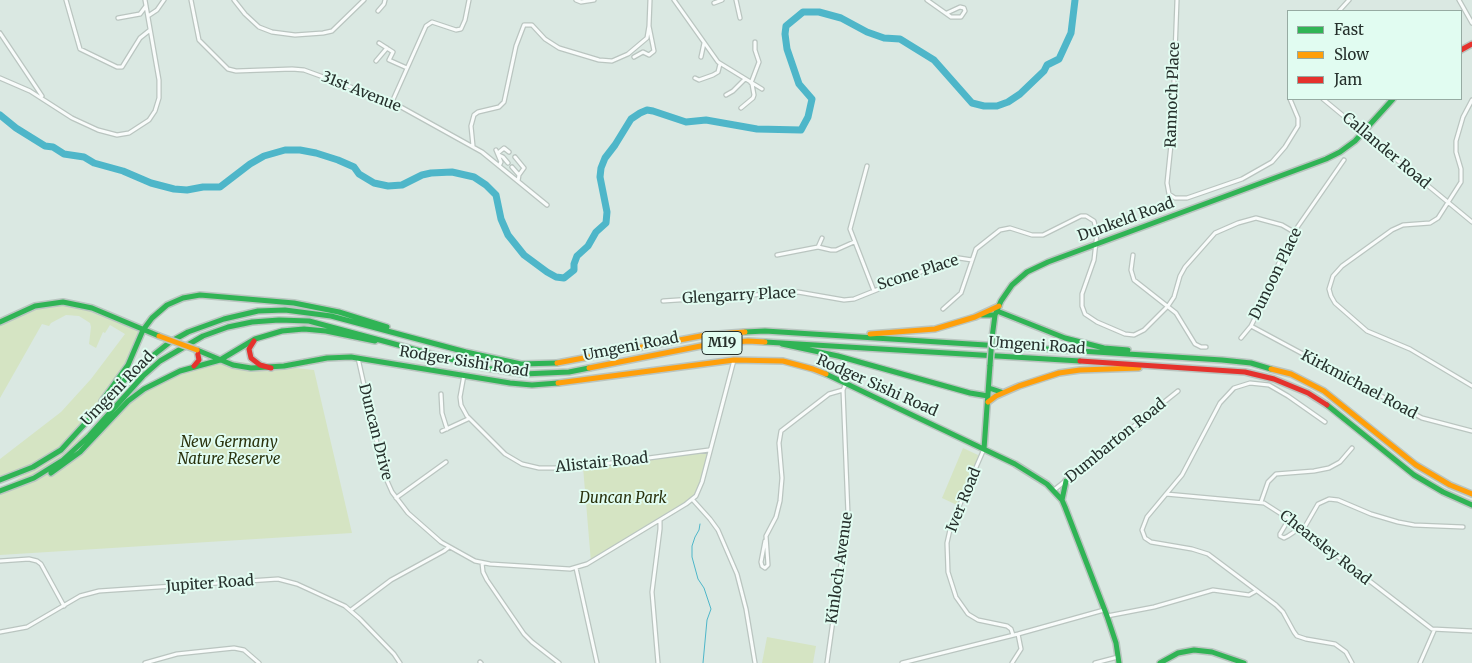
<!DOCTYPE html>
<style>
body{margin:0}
#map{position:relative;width:1472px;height:663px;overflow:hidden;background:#dae8e2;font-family:Merriweather,serif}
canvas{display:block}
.legend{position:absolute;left:1287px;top:10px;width:175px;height:90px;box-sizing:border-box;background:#e1fcf1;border:1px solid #96aaa2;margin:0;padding:6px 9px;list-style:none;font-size:15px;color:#26302c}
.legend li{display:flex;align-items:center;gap:10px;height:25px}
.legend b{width:25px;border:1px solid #96aaa2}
</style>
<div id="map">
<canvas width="1472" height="663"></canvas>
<ul class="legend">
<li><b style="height:6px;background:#30b455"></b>Fast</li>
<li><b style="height:6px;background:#ff9f0a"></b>Slow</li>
<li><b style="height:6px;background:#e5322d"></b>Jam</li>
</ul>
</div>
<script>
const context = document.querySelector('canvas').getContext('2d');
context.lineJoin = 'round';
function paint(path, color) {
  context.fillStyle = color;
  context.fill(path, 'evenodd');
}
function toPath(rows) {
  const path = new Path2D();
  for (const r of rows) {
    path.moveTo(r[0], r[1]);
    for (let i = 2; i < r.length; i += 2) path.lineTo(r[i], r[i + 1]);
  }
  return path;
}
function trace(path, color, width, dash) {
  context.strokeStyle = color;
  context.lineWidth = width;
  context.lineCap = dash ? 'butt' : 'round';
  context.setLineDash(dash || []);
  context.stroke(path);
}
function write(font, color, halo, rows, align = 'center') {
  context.font = font + ' Merriweather,serif';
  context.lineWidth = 4;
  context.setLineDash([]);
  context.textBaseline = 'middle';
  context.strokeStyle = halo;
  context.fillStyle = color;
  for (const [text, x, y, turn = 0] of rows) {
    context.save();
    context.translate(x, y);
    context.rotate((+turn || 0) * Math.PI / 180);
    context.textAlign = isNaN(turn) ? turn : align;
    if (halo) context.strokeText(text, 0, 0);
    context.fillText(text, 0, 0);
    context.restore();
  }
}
const green = toPath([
 [52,303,81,305,142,330,120,376,81,427,60,449,45,459,0,480,0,459,61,412,91,379,125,334,110,325,105,333,103,332,96,348,89,344,91,327,90,323,79,316,66,315,51,323,49,326,42,324,0,398,0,322,18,313],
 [220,360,314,370,352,533,0,555,0,491,122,408,156,381],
 [963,448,978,455,977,467,959,506,942,498],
 [709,450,700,488,692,499,591,562,583,467],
 [767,637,816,646,813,663,762,663]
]);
const stream = toPath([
 [700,524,699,530,695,537,692,546,692,557,698,579,704,588,711,609,707,620,703,663]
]);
const river = toPath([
 [0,115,16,128,45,146,53,147,64,154,84,157,94,163,123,171,151,183,174,189,187,190,203,187,220,187,250,164,264,156,285,150,300,150,316,153,338,160,354,167,359,174,374,183,388,186,402,185,422,175,431,173,452,172,474,177,486,185,496,195,501,219,508,235,524,255,547,272,556,277,564,278,574,270,574,264,577,256,588,246,596,232,606,223,607,212,600,177,601,168,605,158,615,145,631,119,640,113,647,110,653,111,686,122,706,120,757,129,801,130,808,117,812,99,799,84,787,49,785,34,786,26,803,12,819,12,841,18,867,32,884,38,900,39,934,60,972,103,984,106,997,106,1008,102,1020,94,1044,71,1047,65,1059,59,1071,33,1075,0]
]);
const street = toPath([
 [66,0,80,49,117,67,122,67,140,38,150,30],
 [191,0,199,40,228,69,236,71,292,69,304,70,392,102,482,152,547,205],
 [234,0,245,14,259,27,272,32,295,35,323,33,332,31,364,0],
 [576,0,581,2,594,0],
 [674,0,718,62,762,89],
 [736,0,740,18],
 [927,0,951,17,961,17,965,11,964,8,960,7,947,13],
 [1177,0,1172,135,1167,183,1169,194,1175,198,1187,198,1242,179,1272,162,1285,147,1298,126,1298,118,1290,99],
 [1459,0,1472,23],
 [714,3,722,0],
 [378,11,384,4,385,0],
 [1339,11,1349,0],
 [148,16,157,10,164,0],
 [118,18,140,14,146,6],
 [0,33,42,96],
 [379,43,393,52,389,60,407,68],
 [634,57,643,52,649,55,654,51,649,26],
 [701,57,704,43],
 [376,61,387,48],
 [0,78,30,91,72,118,98,130,117,135,129,133,149,120,155,111,159,98,159,80,145,0],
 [695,78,699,80,713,75,718,72,720,64],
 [751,83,759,62,755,50,755,42],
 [726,95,733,91,745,79],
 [1323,99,1472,222],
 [1472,100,1463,117,1456,141,1456,152,1461,169,1461,182,1438,218,1430,223,1403,225,1392,230,1342,266,1333,276,1329,289,1331,296,1335,303,1367,331,1410,349,1472,386],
 [392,102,426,26,432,22,456,30,461,29,465,20,469,0],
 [741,108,753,98,754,95,752,84],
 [473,146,471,126,474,115,478,112,499,107,504,102,516,46,524,25,532,25,545,39,559,48,599,60,612,61,628,54,647,38,649,26,650,0],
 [496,150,501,162,499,166],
 [498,153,504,148,509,152],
 [499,155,503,157,508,163],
 [515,157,524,168,519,175,518,181],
 [867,166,850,229,874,291,950,260,959,258,972,260],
 [512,167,519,175],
 [818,247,822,238],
 [777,255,818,247,831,250,836,250,854,242],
 [1133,255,1131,270,1134,280,1176,313,1195,344,1201,347,1206,347],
 [663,301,798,292,844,300,854,299,874,291],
 [943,309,961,293,976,249,1000,230,1010,228,1032,235,1043,235,1081,216,1086,216,1094,221,1097,233,1094,260,1082,294,1082,306,1085,314,1097,322,1125,334,1134,335,1144,330,1168,306,1174,297,1180,276,1185,267,1215,233,1238,223,1256,218,1282,225,1294,232],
 [1251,326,1422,418,1472,431],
 [1241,338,1251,326,1258,312,1284,251,1294,232,1344,160],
 [358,358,384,474,392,492,408,513,441,542,475,561,490,564,570,569,587,564,686,504,696,496,702,482,734,360],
 [464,375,460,397,461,405,467,416,505,454,522,464,539,468,573,468,709,450],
 [441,394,442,413,447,429],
 [1325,422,1288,396,1269,385,1250,383,1234,388,1220,403,1182,475,1147,517,1142,530,1145,538,1151,542,1192,549,1208,554,1276,605,1283,612,1294,632,1297,636,1306,639,1335,644,1346,652,1352,663],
 [442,431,468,419],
 [984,449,951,525,947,543,948,572,956,597,968,614,978,620,1007,626,1011,629,1013,635],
 [1054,490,1178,391],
 [1166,494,1264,503,1289,519,1432,629,1472,631],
 [396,498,446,462],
 [692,499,710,519,718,530,737,574,746,609,755,663],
 [1261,502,1268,482,1276,474,1314,471,1329,468,1340,462,1352,448],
 [1289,519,1280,534,1280,536,1284,538,1288,536,1300,528],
 [1303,530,1318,504,1329,499,1338,500,1371,514,1398,522,1414,525,1463,527],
 [765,541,761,562,762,566,765,568,768,565,766,536,776,517,780,501,782,478,779,443,781,431,829,394,843,390],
 [0,561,29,559,37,561,41,564,64,606],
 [482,563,483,572,487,580,524,634,532,642,559,663],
 [576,568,597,663],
 [351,610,391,580,444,551,449,547],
 [1107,616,1154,607,1213,590,1249,595,1256,591],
 [0,632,27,627,80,596,99,591,278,579,297,584,345,606,360,619,394,654,400,663],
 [480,662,481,663],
 [145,663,177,654,234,648,244,650,259,663],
 [658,663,652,592,660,529,660,520],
 [827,663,848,514,843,390,846,383],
 [902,663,1018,634,1104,610],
 [1012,663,1021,649,1018,634],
 [1095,663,1118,657],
 [1420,663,1434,631]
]);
const fast = toPath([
 [997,311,1065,338,1104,348,1128,350],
 [982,315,995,315],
 [0,322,35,306,63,302,92,308,159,336],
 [745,332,765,331,1222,360,1251,363,1271,369],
 [992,338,995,315,1001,301,1012,285,1027,272,1048,262,1326,159,1340,152,1355,141,1393,99],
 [765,342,1080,361],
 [782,344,838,356,970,393,988,396],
 [197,350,233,365,251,368,284,366,327,358,351,357,510,383,532,385,558,383],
 [826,374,1015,464,1047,484,1062,500,1065,507,1107,616,1116,643,1119,663],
 [989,388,1001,392],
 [102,401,128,365,143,330,152,318,167,305,183,298,200,295,294,303,339,312,387,327],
 [1327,405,1414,475,1443,492,1472,505],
 [984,449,990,365],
 [51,473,80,452,128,401,144,389,180,371,220,360,255,339,282,331,304,329,326,331,375,341],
 [0,480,33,467,61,450,131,373,170,342,188,332,224,319,258,311,285,310,331,316,466,352,521,364,557,363],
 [0,491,34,478,63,460,89,436,143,376,160,361,203,336,228,327,252,322,279,320,309,321,480,367,523,374,569,372,589,368],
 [1062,500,1066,481],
 [1160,663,1178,653,1194,650,1212,652,1244,663]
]);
const slow = toPath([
 [870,334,935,329,975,317,999,306],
 [557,363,706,335,745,332],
 [589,368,711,344,748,341,765,342],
 [1271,369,1291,374,1324,391,1416,465,1450,485,1472,494],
 [558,383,734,360,783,361,813,369,826,374],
 [988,402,996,396,1019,386,1059,373,1080,370,1139,368]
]);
const jam = toPath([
 [1461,50,1472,44],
 [254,341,249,349,251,358,260,365,271,368],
 [1080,361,1245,372,1274,379,1308,393,1327,405],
 [194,366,199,360,197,350]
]);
const fastBridge = toPath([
 [990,365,992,338]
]);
const slowBridge = toPath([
 [159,336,197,350]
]);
const shields = [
 [722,343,40]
];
const shieldNames = [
 ["M19",722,343]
];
const streetNames = [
 ["31st Avenue",361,92,22],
 ["Rannoch Place",1173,95,-88],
 ["Callander Road",1386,151,40],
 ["Dunkeld Road",1126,220,-20],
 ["Scone Place",918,273,-18],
 ["Dunoon Place",1276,274,-64],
 ["Glengarry Place",739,296,-3],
 ["Umgeni Road",1037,346,4],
 ["Umgeni Road",631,347,-11],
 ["Rodger Sishi Road",464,362,9],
 ["Kirkmichael Road",1359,385,28],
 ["Rodger Sishi Road",877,386,24],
 ["Umgeni Road",118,389,-46],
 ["Duncan Drive",375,432,76],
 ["Dumbarton Road",1116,441,-39],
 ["Alistair Road",602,463,-6],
 ["Iver Road",964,500,-68],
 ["Chearsley Road",1325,548,38],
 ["Kinloch Avenue",840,568,-82],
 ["Jupiter Road",210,584,-4]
];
const parkNames = [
 ["New Germany",229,443],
 ["Nature Reserve",229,460],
 ["Duncan Park",623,499]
];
paint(green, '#d5e4c3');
trace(stream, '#4eb6c9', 1);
trace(river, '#4eb6c9', 7);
trace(street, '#bac5c0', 5.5);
trace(fast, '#bac5c0', 8);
trace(slow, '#bac5c0', 8);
trace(jam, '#bac5c0', 8);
trace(street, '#f9fcfb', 3);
trace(fast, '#30b455', 5);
trace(slow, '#ff9f0a', 5);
trace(jam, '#e5322d', 5);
trace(fastBridge, '#bac5c0', 8, []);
trace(slowBridge, '#bac5c0', 8, []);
trace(fastBridge, '#30b455', 5);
trace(slowBridge, '#ff9f0a', 5);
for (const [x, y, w] of shields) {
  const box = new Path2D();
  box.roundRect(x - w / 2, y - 11.5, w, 23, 4);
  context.fillStyle = '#e1fcf1';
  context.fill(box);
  trace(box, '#26302c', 1);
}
write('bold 14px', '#26302c', null, shieldNames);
write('15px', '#26302c', '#e1fcf1', streetNames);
write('italic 15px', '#2a320d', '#e1fcf1', parkNames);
</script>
